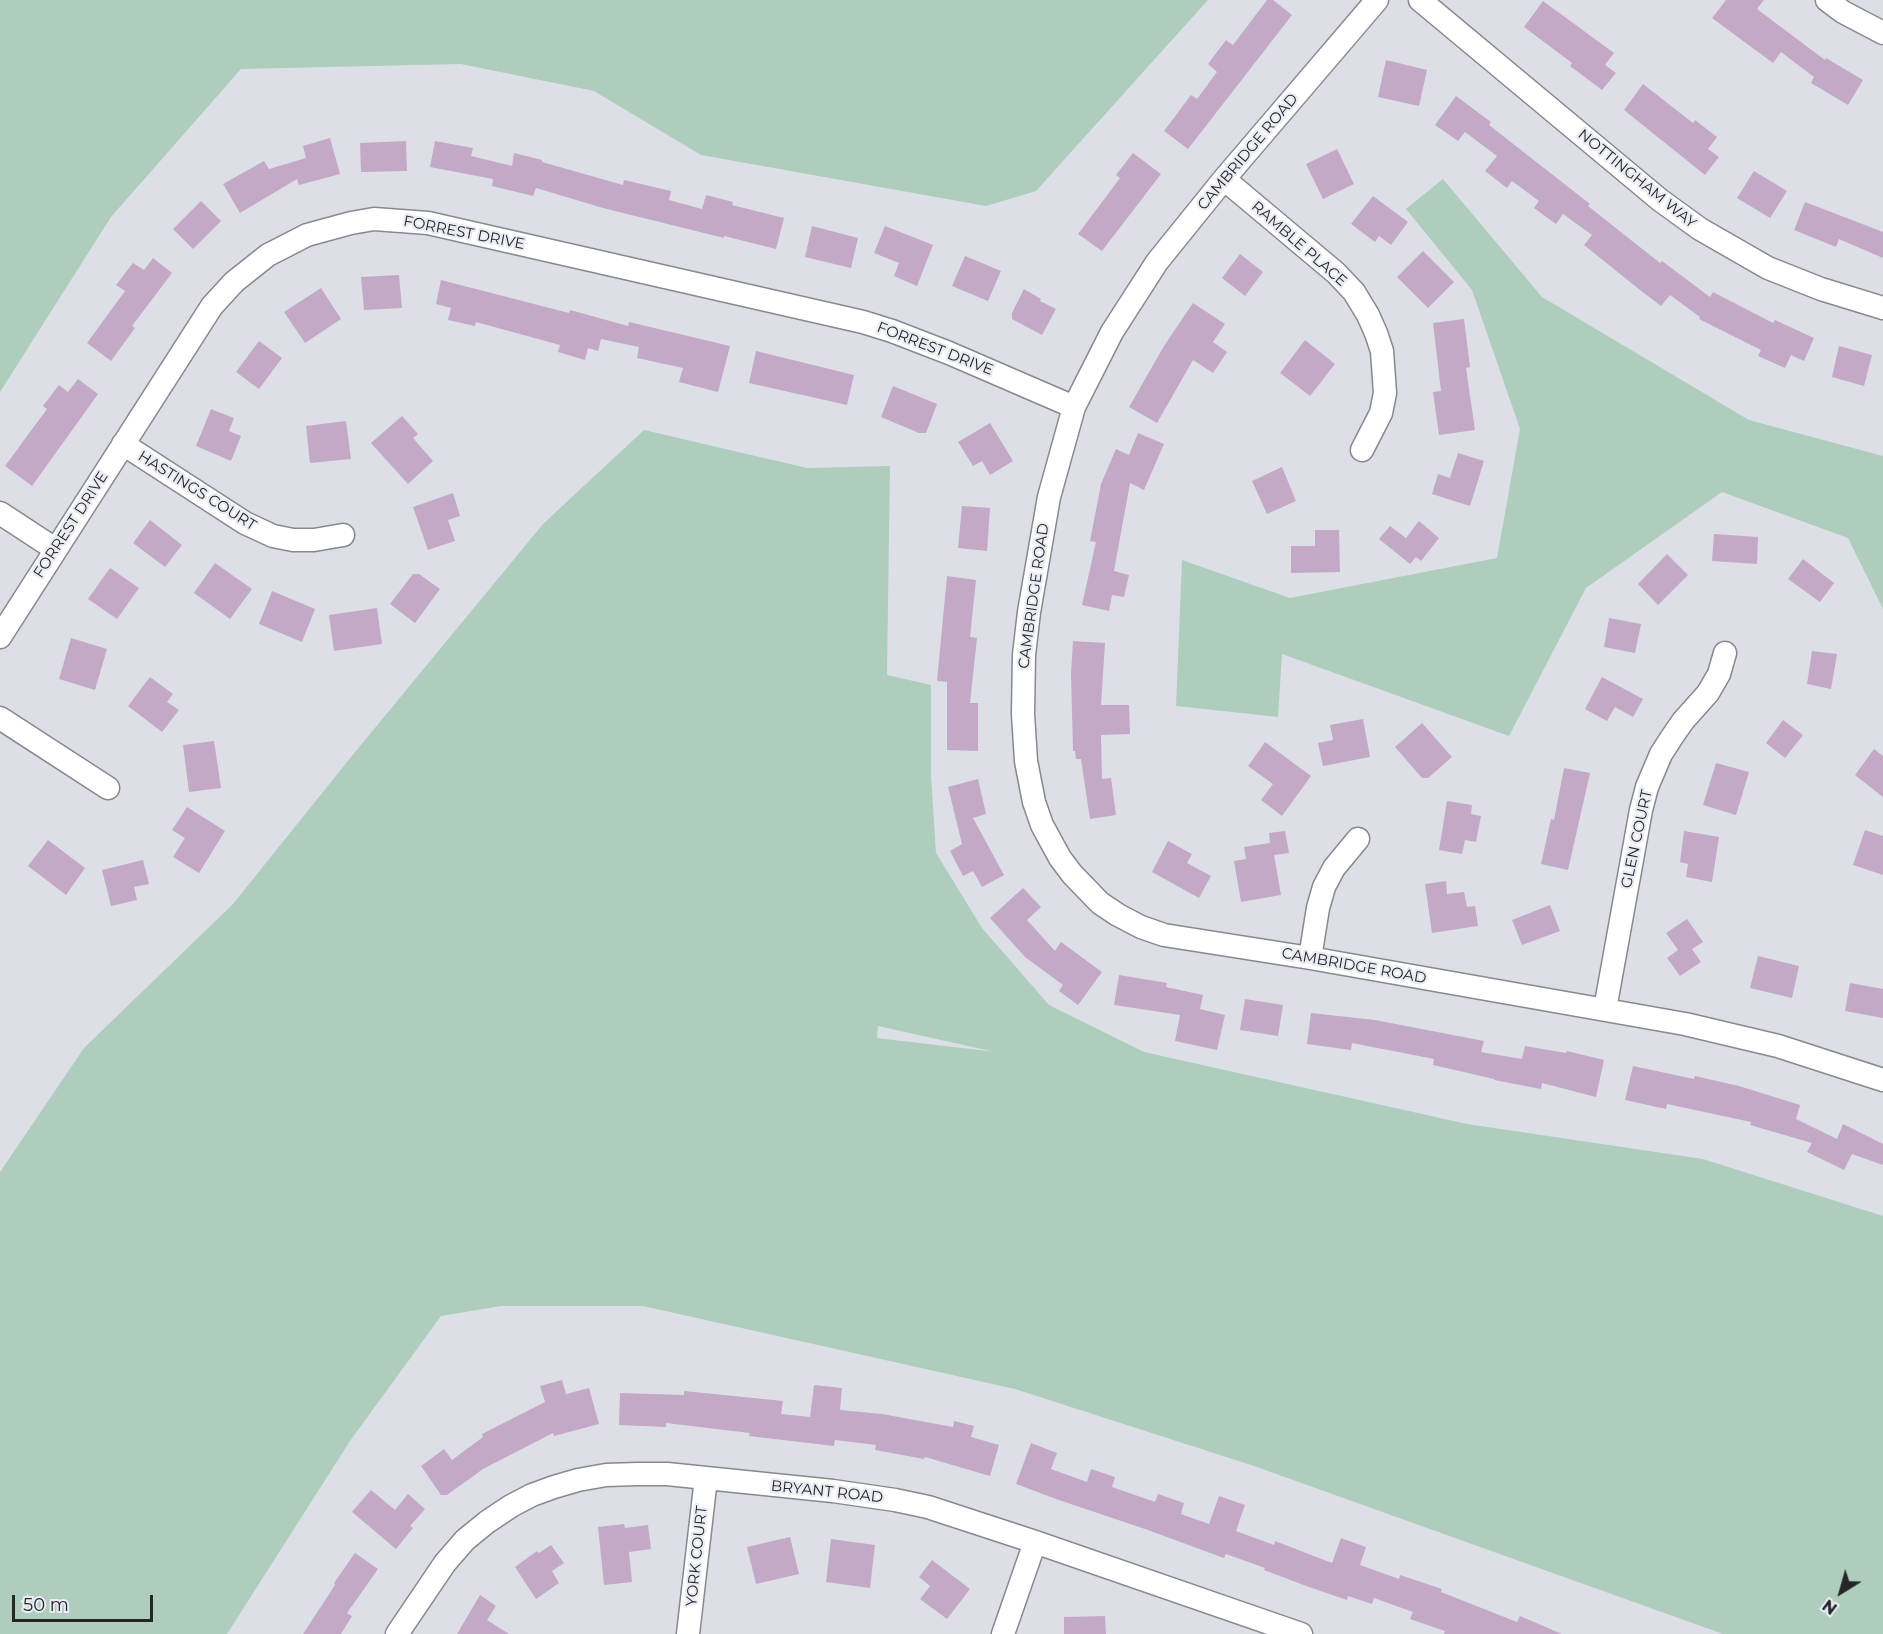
<!DOCTYPE html>
<style>
body{margin:0}
#map{position:relative;width:1883px;height:1634px;overflow:hidden;background:#dddfe7;font-family:Montserrat,sans-serif}
canvas{display:block}
.north{position:absolute;left:1811px;top:1562px;width:60px;height:60px;-webkit-text-stroke:4px #eaecf4;paint-order:stroke;rotate:217deg;font-size:16px;font-weight:700;line-height:24px;text-align:center;color:#252629}
.north::after{content:'';display:block;margin:auto;width:21px;height:27px;background:#252629;clip-path:polygon(50% 0,100% 100%,50% 72%,0 100%)}
.scale{position:absolute;left:12px;top:1595px;width:141px;height:27px;box-sizing:border-box;border:3px solid #252629;border-top:0;padding-left:8px;font-size:18px;line-height:21px;white-space:nowrap;color:#252629;-webkit-text-stroke:4px #eaecf4;paint-order:stroke}
</style>
<div id="map">
<canvas width="1883" height="1634"></canvas>
<div class="north">N</div>
<div class="scale">50 m</div>
</div>
<script>
const context = document.querySelector('canvas').getContext('2d');
context.lineJoin = 'round';
function paint(path, color) {
  context.fillStyle = color;
  context.fill(path, 'evenodd');
}
function toPath(rows) {
  const path = new Path2D();
  for (const r of rows) {
    path.moveTo(r[0], r[1]);
    for (let i = 2; i < r.length; i += 2) path.lineTo(r[i], r[i + 1]);
  }
  return path;
}
function trace(path, color, width, dash) {
  context.strokeStyle = color;
  context.lineWidth = width;
  context.lineCap = dash ? 'butt' : 'round';
  context.setLineDash(dash || []);
  context.stroke(path);
}
function write(font, color, halo, rows, align = 'center') {
  context.font = font + ' Montserrat,sans-serif';
  context.lineWidth = 4.5;
  context.setLineDash([]);
  context.textBaseline = 'middle';
  context.strokeStyle = halo;
  context.fillStyle = color;
  for (const [text, x, y, turn = 0] of rows) {
    context.save();
    context.translate(x, y);
    context.rotate((+turn || 0) * Math.PI / 180);
    context.textAlign = isNaN(turn) ? turn : align;
    if (halo) context.strokeText(text, 0, 0);
    context.fillText(text, 0, 0);
    context.restore();
  }
}
const green = toPath([
 [0,0,1208,0,1036,191,986,206,701,155,594,91,461,64,241,69,111,217,0,392],
 [1443,179,1542,297,1749,420,1883,456,1883,609,1848,538,1722,492,1586,588,1509,736,1282,654,1278,717,1176,706,1182,560,1290,598,1497,558,1520,429,1472,290,1406,209],
 [644,430,807,468,890,466,887,675,931,685,931,776,936,853,982,928,1049,1005,1144,1052,1467,1124,1703,1159,1883,1216,1883,1634,1723,1634,1254,1466,1015,1389,643,1306,501,1306,441,1316,350,1441,227,1634,0,1634,0,1172,84,1048,233,904,351,757,543,524],
 [878,1026,995,1052,996,1052,877,1038]
]);
const building = toPath([
 [1267,0,1273,0,1292,15,1188,149,1164,131,1191,95,1197,99,1217,72,1208,64,1226,40,1233,45],
 [1726,0,1764,0,1757,9,1825,60,1826,58,1863,80,1848,105,1811,83,1814,77,1781,52,1773,63,1712,18],
 [1543,1,1614,53,1605,65,1616,73,1602,90,1570,66,1572,63,1524,27],
 [1386,60,1427,70,1419,106,1378,97],
 [1643,84,1693,123,1695,120,1717,137,1708,149,1719,157,1705,175,1624,110],
 [1456,96,1491,122,1489,125,1590,204,1588,206,1660,263,1662,261,1710,297,1713,292,1773,323,1775,320,1814,338,1804,361,1791,355,1785,368,1758,356,1761,350,1699,319,1700,317,1670,295,1661,306,1640,290,1584,245,1592,235,1563,214,1556,224,1534,208,1539,201,1512,181,1507,188,1485,171,1497,156,1465,132,1458,141,1435,125],
 [330,138,340,174,299,185,297,179,240,213,223,184,264,161,269,169,306,158,303,146],
 [406,141,407,171,361,172,360,143],
 [435,141,473,148,471,156,512,166,514,153,542,160,542,162,623,185,624,180,671,191,669,200,702,209,706,195,733,202,732,205,784,218,776,249,724,236,724,238,603,208,536,188,533,196,492,186,493,179,430,167],
 [1337,149,1354,184,1323,199,1306,164],
 [1133,153,1161,174,1102,251,1078,234,1120,178,1116,175],
 [1754,171,1787,191,1770,218,1737,198],
 [1373,196,1408,222,1391,245,1379,236,1375,242,1351,224],
 [201,201,221,221,193,249,173,229],
 [1805,202,1883,232,1883,258,1839,239,1836,247,1794,230],
 [812,226,858,238,851,268,805,257],
 [885,226,933,245,917,286,894,276,899,263,874,253],
 [1423,251,1454,282,1428,308,1397,277],
 [1240,254,1263,272,1245,296,1222,278],
 [965,256,1001,271,988,301,952,286],
 [153,258,172,273,132,326,135,328,111,361,87,343,125,291,116,285,133,263,144,270],
 [399,275,402,308,364,310,361,277],
 [441,280,569,313,570,310,628,326,629,322,730,346,718,392,679,382,683,368,637,358,639,347,601,339,598,351,588,348,585,360,558,352,560,345,476,322,475,326,448,320,451,308,436,304],
 [321,288,341,319,305,343,284,312],
 [1024,289,1041,299,1040,301,1056,309,1042,335,1012,319,1012,313],
 [1193,303,1225,324,1213,342,1227,352,1213,373,1193,360,1157,423,1129,407,1164,346],
 [1464,319,1470,367,1466,368,1475,430,1439,435,1433,392,1441,391,1433,323],
 [1305,340,1335,364,1310,396,1280,373],
 [259,341,282,358,259,389,236,372],
 [1839,346,1872,355,1864,386,1832,377],
 [756,351,854,375,847,405,749,383],
 [78,379,98,394,32,486,5,466,47,409,43,406,59,385,68,392],
 [893,386,937,404,926,433,919,433,881,417],
 [211,409,234,418,229,431,241,436,231,461,196,446],
 [402,416,418,434,413,438,433,461,408,484,371,443],
 [346,421,351,459,310,463,306,426],
 [990,423,1013,461,990,475,982,461,973,466,958,442],
 [1138,433,1164,444,1144,490,1130,483,1114,571,1129,575,1124,597,1112,595,1109,611,1082,605,1096,542,1090,541,1101,484,1116,449,1129,455],
 [1458,453,1484,461,1470,506,1432,494,1438,474,1450,478],
 [1282,467,1296,501,1267,514,1252,481],
 [453,493,460,516,448,520,455,541,428,550,413,507],
 [962,506,990,508,987,551,958,548],
 [150,520,182,545,165,567,133,543],
 [1419,521,1439,538,1421,561,1416,557,1410,564,1379,539,1390,526,1406,538],
 [1315,530,1339,530,1340,572,1291,573,1291,546,1315,546],
 [1714,534,1758,537,1757,564,1712,561],
 [1667,554,1688,575,1658,605,1638,584],
 [1803,559,1834,583,1820,602,1788,579],
 [215,563,252,589,230,619,194,593],
 [110,568,139,588,117,619,88,599],
 [413,574,419,574,440,589,415,623,390,604],
 [947,576,976,580,970,637,977,638,970,703,978,703,978,751,947,750,947,682,937,681],
 [272,591,315,609,302,642,259,624],
 [377,608,382,644,334,651,329,615],
 [1609,618,1641,624,1635,653,1604,647],
 [71,638,107,649,95,690,59,679],
 [1073,641,1105,643,1101,705,1129,705,1130,734,1101,735,1102,779,1111,778,1116,815,1090,819,1081,759,1076,759,1075,751,1073,751,1071,674],
 [1812,651,1837,654,1831,689,1807,684],
 [150,677,173,694,167,702,179,710,162,732,128,706],
 [1602,677,1643,699,1633,717,1615,707,1607,721,1585,709],
 [1363,719,1370,757,1323,766,1318,743,1333,740,1330,725],
 [1783,720,1803,735,1785,758,1766,743],
 [1422,723,1452,757,1428,778,1422,778,1395,747],
 [214,741,221,788,189,792,183,745],
 [1265,742,1311,776,1282,816,1261,800,1273,784,1248,766],
 [1874,749,1883,756,1883,797,1855,775],
 [1716,763,1749,772,1736,815,1703,805],
 [1564,768,1590,773,1568,870,1541,864,1551,819,1554,820],
 [978,779,986,814,973,818,1004,875,982,887,973,871,963,876,950,851,962,844,948,787],
 [1447,801,1472,805,1471,814,1481,816,1476,842,1465,840,1462,854,1439,850],
 [187,807,225,831,199,873,173,857,185,838,172,830],
 [1865,830,1883,836,1883,875,1853,865],
 [1285,831,1289,853,1274,855,1281,895,1241,902,1234,861,1246,859,1244,847,1270,843,1269,833],
 [1684,831,1719,837,1712,882,1686,877,1688,864,1680,862],
 [48,840,85,868,66,895,28,866],
 [1168,841,1192,854,1187,863,1211,876,1199,898,1152,872],
 [143,860,149,884,134,887,137,900,111,906,102,870],
 [1446,881,1447,894,1464,892,1467,907,1475,906,1478,926,1432,933,1425,884],
 [1023,888,1041,907,1027,920,1055,951,1061,942,1102,972,1078,1005,1059,991,1063,985,1025,957,990,918],
 [1550,905,1560,931,1522,945,1512,920],
 [1687,919,1703,942,1692,949,1701,962,1680,976,1667,958,1678,950,1666,933],
 [1758,956,1799,966,1792,998,1750,988],
 [1119,975,1167,983,1166,987,1203,995,1200,1009,1225,1015,1217,1050,1175,1041,1180,1015,1114,1005],
 [1850,983,1883,989,1883,1018,1845,1011],
 [1245,999,1283,1005,1278,1036,1240,1030],
 [1311,1013,1375,1020,1484,1041,1481,1052,1522,1059,1525,1046,1566,1053,1567,1051,1604,1060,1596,1097,1542,1083,1541,1089,1494,1080,1494,1079,1433,1065,1434,1059,1352,1043,1351,1050,1307,1044],
 [1633,1066,1694,1079,1695,1076,1739,1086,1800,1105,1796,1119,1837,1139,1843,1124,1883,1144,1883,1165,1852,1154,1844,1170,1807,1152,1812,1143,1750,1125,1751,1122,1667,1104,1666,1109,1625,1100],
 [562,1380,566,1394,589,1388,599,1424,554,1436,553,1433,483,1469,447,1495,441,1495,421,1466,444,1449,452,1460,483,1437,482,1434,545,1402,540,1386],
 [814,1385,842,1388,840,1410,882,1414,953,1427,954,1421,974,1426,971,1437,999,1445,990,1476,925,1457,924,1459,875,1450,876,1445,835,1440,834,1446,749,1436,750,1433,666,1423,666,1427,619,1425,620,1393,684,1395,684,1391,783,1401,781,1414,810,1417],
 [1031,1443,1057,1453,1051,1469,1087,1482,1091,1469,1115,1477,1112,1487,1155,1502,1158,1494,1184,1503,1181,1514,1209,1524,1219,1496,1245,1505,1236,1531,1274,1545,1275,1541,1332,1563,1341,1538,1366,1547,1360,1565,1399,1579,1400,1575,1442,1589,1441,1592,1517,1622,1520,1616,1562,1634,1444,1634,1445,1631,1410,1619,1413,1612,1374,1598,1372,1604,1348,1596,1347,1600,1309,1587,1264,1570,1265,1568,1226,1554,1224,1558,1145,1529,1056,1499,1016,1484],
 [371,1490,395,1510,408,1494,425,1509,410,1526,413,1528,396,1549,352,1512],
 [624,1524,625,1528,648,1525,651,1549,629,1552,632,1582,604,1585,598,1527],
 [790,1537,799,1574,756,1584,747,1547],
 [831,1539,875,1545,870,1588,826,1582],
 [551,1545,564,1563,552,1571,559,1583,536,1599,515,1567,537,1551,539,1553],
 [355,1553,378,1569,347,1613,352,1616,341,1634,303,1634,335,1585,334,1583],
 [932,1560,970,1589,947,1619,920,1599,930,1586,919,1577],
 [480,1595,496,1606,487,1620,509,1634,457,1634],
 [1105,1616,1106,1634,1064,1634,1064,1617]
]);
const minor = toPath([
 [1377,0,1224,179,1157,262,1112,332,1074,407,1049,497,1029,612,1024,655,1023,714,1026,761,1034,802,1042,825,1060,858,1072,874,1100,903,1118,915,1141,927,1164,935,1310,958,1685,1024,1778,1046,1883,1080],
 [1420,0,1660,200,1700,229,1768,268,1821,289,1883,308],
 [1827,0,1843,12,1883,33],
 [1224,179,1336,273,1354,292,1368,315,1376,333,1382,351,1385,393,1381,413,1362,450],
 [123,444,245,523,273,536,293,540,314,540,343,535],
 [0,513,55,549],
 [0,637,212,306,234,282,268,255,307,235,351,223,374,219,428,223,863,322,892,331,949,353,1074,407],
 [0,718,108,788],
 [1310,958,1318,908,1324,887,1334,868,1358,839],
 [1605,1009,1641,810,1647,787,1661,754,1672,737,1683,721,1708,693,1719,674,1725,653],
 [397,1634,445,1563,465,1540,487,1522,511,1506,532,1495,554,1487,578,1480,606,1475,638,1474,667,1474,833,1491,895,1500,928,1507,1035,1542,1301,1634],
 [688,1634,706,1478],
 [1003,1634,1035,1542]
]);
const streetNames = [
 ["CAMBRIDGE ROAD",1248,152,-50],
 ["NOTTINGHAM WAY",1637,179,39],
 ["FORREST DRIVE",464,233,11],
 ["RAMBLE PLACE",1299,244,41],
 ["FORREST DRIVE",935,349,21],
 ["HASTINGS COURT",197,491,32],
 ["FORREST DRIVE",71,525,-57],
 ["CAMBRIDGE ROAD",1034,596,-82],
 ["GLEN COURT",1637,839,-78],
 ["CAMBRIDGE ROAD",1354,966,10],
 ["BRYANT ROAD",827,1492,6],
 ["YORK COURT",697,1556,-84]
];
paint(green, '#afcdbd');
paint(building, '#c3a9c6');
trace(minor, '#878890', 25);
trace(minor, '#fff', 22);
write('15px', '#252629', '#eaecf4', streetNames);
</script>
